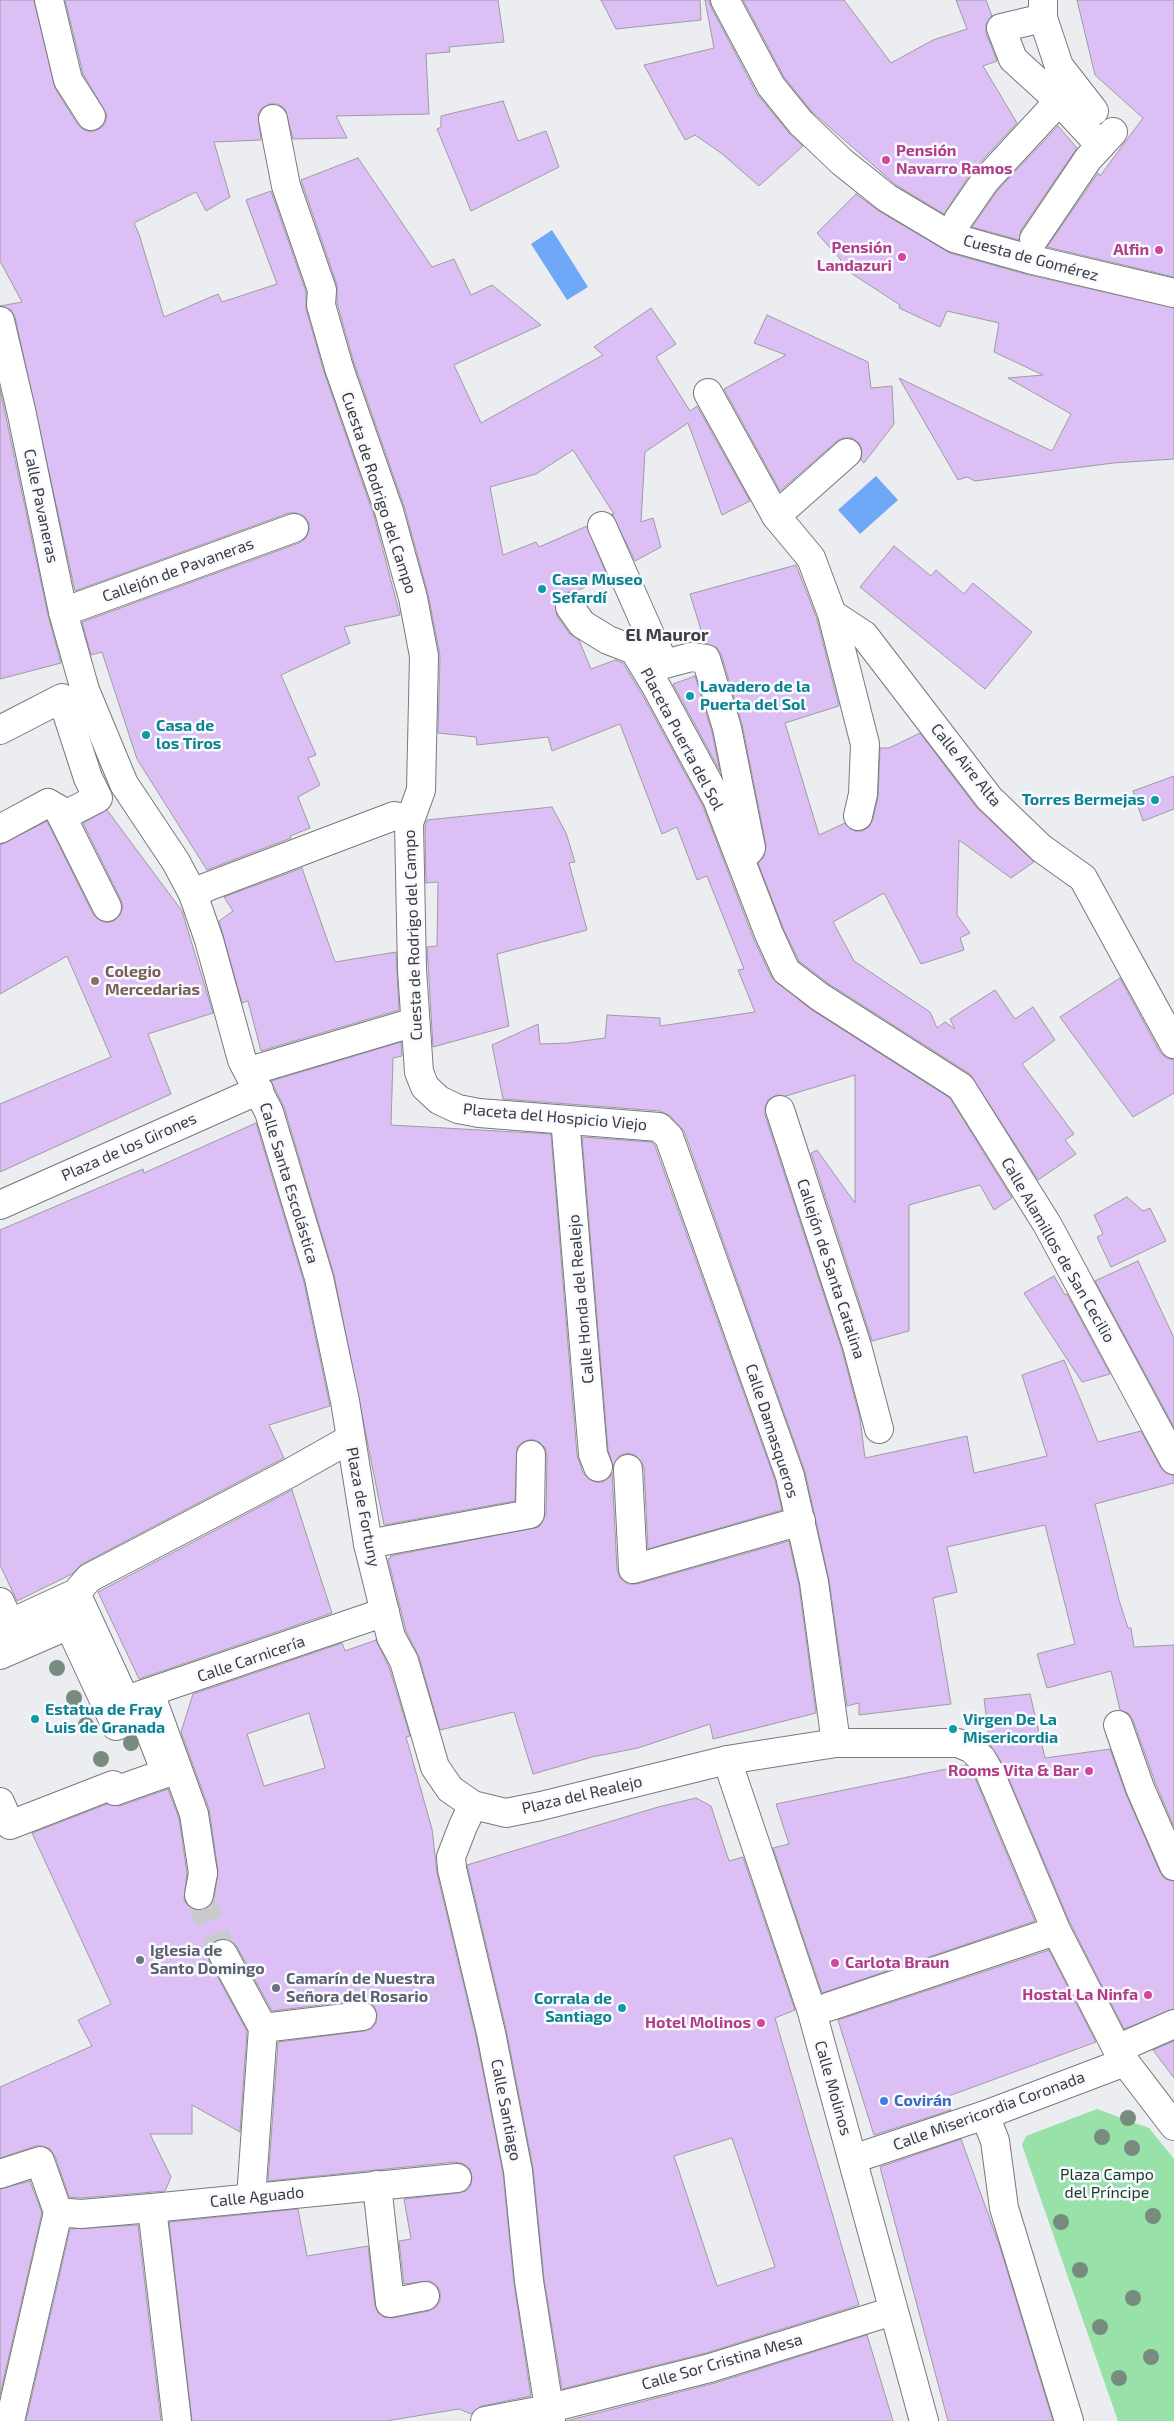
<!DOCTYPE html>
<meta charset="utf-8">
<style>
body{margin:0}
canvas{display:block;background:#ebedf1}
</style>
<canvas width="1174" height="2421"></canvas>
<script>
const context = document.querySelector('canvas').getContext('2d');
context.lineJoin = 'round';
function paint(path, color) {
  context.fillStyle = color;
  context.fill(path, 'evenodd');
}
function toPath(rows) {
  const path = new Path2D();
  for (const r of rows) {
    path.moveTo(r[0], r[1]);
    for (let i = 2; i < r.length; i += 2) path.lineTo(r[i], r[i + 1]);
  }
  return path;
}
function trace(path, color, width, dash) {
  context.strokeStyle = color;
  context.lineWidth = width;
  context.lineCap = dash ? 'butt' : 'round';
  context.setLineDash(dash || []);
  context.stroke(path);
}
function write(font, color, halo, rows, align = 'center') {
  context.font = font + ' "Exo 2",sans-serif';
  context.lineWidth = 5;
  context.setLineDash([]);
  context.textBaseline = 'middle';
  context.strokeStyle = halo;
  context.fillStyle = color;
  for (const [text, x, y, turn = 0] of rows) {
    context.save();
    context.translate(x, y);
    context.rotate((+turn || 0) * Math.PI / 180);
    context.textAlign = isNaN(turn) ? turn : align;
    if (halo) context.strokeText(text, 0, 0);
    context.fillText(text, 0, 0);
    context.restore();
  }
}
const green = toPath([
 [1097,2109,1149,2128,1174,2159,1174,2421,1118,2421,1022,2145,1026,2136]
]);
const water = toPath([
 [552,230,588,287,567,300,531,244],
 [876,476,898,500,860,534,838,510]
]);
const building = toPath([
 [0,0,34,0,55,88,78,125,84,130,91,132,99,129,105,124,107,115,83,74,65,0,498,0,504,42,449,47,450,52,426,54,429,114,336,116,347,138,293,139,285,109,278,104,270,104,262,108,258,114,261,140,214,142,230,197,206,211,196,192,134,223,139,234,164,317,218,294,222,302,277,284,246,200,271,191,306,292,306,309,324,372,374,516,400,615,344,627,350,643,281,675,316,755,308,758,320,785,298,797,310,828,290,836,291,838,207,870,137,759,102,652,91,655,82,622,299,543,306,538,309,530,309,523,304,516,296,513,289,513,75,591,15,317,11,310,0,306,22,302,0,261,0,0],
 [601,0,700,0,701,20,616,29,601,0],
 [705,0,709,0,711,7,757,94,789,133,803,146,759,186,721,153,695,135,685,140,644,65,714,48,705,0],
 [743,0,844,0,891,63,933,40,967,29,956,0,986,0,992,16,986,24,986,33,997,61,983,66,1017,123,973,170,944,214,896,185,812,112,784,77,743,0],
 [1077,0,1174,0,1174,277,1047,247,1098,173,1100,176,1143,118,1095,75,1077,0],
 [503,101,518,141,546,131,559,167,471,211,437,129,441,127,441,116,503,101],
 [1058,126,1077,148,1021,230,1019,240,972,227,997,191,1058,126],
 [358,158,432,267,454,259,471,295,492,285,541,325,454,365,481,423,603,355,594,347,651,308,676,344,656,357,690,411,697,406,750,501,722,515,688,423,645,452,641,522,653,518,661,547,635,561,612,514,614,514,573,450,536,474,490,487,503,555,536,542,539,547,587,526,607,576,575,592,568,592,561,595,555,603,557,616,569,633,579,640,591,669,615,660,623,663,643,696,703,806,754,940,772,978,812,1010,950,1098,1012,1198,994,1210,980,1185,909,1205,909,1331,872,1341,811,1153,817,1150,855,1203,855,1075,786,1096,776,1095,768,1100,765,1107,765,1115,842,1350,860,1418,865,1458,967,1436,974,1473,1047,1456,1022,1375,1064,1360,1098,1442,1141,1431,1161,1468,1166,1473,1174,1476,1174,1483,1095,1504,1119,1600,1128,1628,1131,1628,1134,1647,1174,1645,1174,1827,1155,1782,1133,1720,1128,1713,1120,1710,1111,1671,1047,1688,1037,1654,1075,1644,1045,1525,947,1547,957,1592,933,1598,951,1704,859,1715,859,1703,847,1706,829,1580,805,1472,684,1131,670,1116,660,1111,503,1099,492,1045,538,1024,540,1044,567,1043,605,1038,607,1015,660,1018,660,1026,755,1012,738,970,744,969,707,876,697,880,677,827,662,834,620,724,552,751,548,737,477,745,476,737,438,733,440,656,428,594,404,506,354,363,337,303,337,285,301,180,358,158],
 [856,194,879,211,950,253,1025,274,1174,308,1174,459,1113,463,975,481,967,477,958,480,899,378,1052,451,1071,414,1008,378,1043,375,994,352,999,323,947,311,940,327,899,308,900,305,837,264,841,260,817,233,856,194],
 [767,315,868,362,871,388,892,386,894,424,864,463,861,460,862,450,859,443,852,438,843,438,837,441,780,491,724,389,786,355,754,343,767,315],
 [0,389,48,615,61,663,0,679,0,389],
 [894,546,931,576,936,570,964,594,973,583,1032,632,985,689,860,587,894,546],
 [796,565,817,619,839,706,785,723,819,835,845,823,855,831,862,831,869,827,873,819,878,797,880,748,889,748,920,733,977,808,1034,862,1011,878,959,840,957,915,970,933,960,938,964,950,921,964,884,893,833,922,854,961,930,1012,937,1028,945,1022,955,1029,950,1019,995,990,1015,1019,1033,1007,1055,1040,1022,1064,1074,1134,1065,1140,1076,1154,1038,1180,970,1074,829,984,799,961,783,928,758,863,764,857,766,845,742,724,721,654,716,647,705,643,690,594,796,565],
 [695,676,712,732,720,771,673,684,695,676],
 [1174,776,1174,809,1143,821,1133,791,1174,776],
 [552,807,566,833,575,862,569,863,587,930,497,954,509,1026,433,1047,427,947,437,946,438,882,426,883,425,826,427,820,552,807],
 [107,810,182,911,213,1013,148,1034,171,1094,0,1172,0,1104,111,1057,67,956,0,994,0,845,47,821,93,914,99,920,107,923,114,921,120,915,123,907,121,900,83,823,107,810],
 [302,868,335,962,396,952,399,1010,261,1051,248,1001,242,1003,219,921,233,911,224,897,302,868],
 [1120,978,1160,1052,1166,1058,1174,1060,1174,1093,1133,1117,1060,1017,1120,978],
 [401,1042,402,1056,393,1058,391,1125,551,1134,577,1455,583,1473,589,1479,595,1482,603,1482,610,1477,612,1472,617,1570,620,1578,628,1584,637,1584,789,1541,799,1585,816,1713,713,1739,710,1724,638,1748,592,1757,533,1774,514,1712,440,1730,419,1657,406,1631,388,1559,391,1558,390,1556,539,1527,546,1514,547,1455,545,1448,539,1442,532,1439,523,1442,517,1447,515,1501,384,1525,334,1275,284,1107,271,1081,401,1042],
 [256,1123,304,1282,330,1406,269,1425,284,1458,82,1564,72,1574,17,1601,0,1565,0,1230,143,1169,144,1173,256,1123],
 [582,1137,652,1142,655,1146,775,1480,782,1510,648,1549,644,1468,641,1461,635,1455,627,1453,619,1456,613,1466,608,1450,582,1137],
 [1127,1197,1143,1211,1150,1208,1166,1241,1111,1267,1097,1237,1103,1234,1094,1215,1127,1197],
 [1138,1261,1174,1338,1174,1427,1095,1281,1138,1261],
 [1054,1276,1065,1295,1067,1294,1110,1374,1082,1382,1024,1293,1054,1276],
 [292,1490,332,1613,139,1679,98,1592,292,1490],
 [376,1640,389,1667,410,1736,406,1737,432,1829,437,1873,476,2036,503,2173,514,2283,531,2396,482,2406,471,2414,459,2409,386,2421,192,2421,169,2222,298,2209,307,2256,368,2246,375,2305,378,2313,384,2317,393,2318,429,2311,436,2307,440,2301,440,2292,437,2286,430,2281,404,2284,399,2241,411,2239,404,2199,459,2193,466,2191,471,2185,472,2176,470,2169,464,2164,455,2162,268,2181,278,2042,364,2031,371,2029,376,2023,377,2014,374,2006,369,2002,361,2000,272,2011,237,1947,232,1941,224,1938,215,1941,209,1946,207,1954,209,1961,247,2031,240,2132,192,2105,192,2134,150,2134,171,2177,165,2191,81,2198,69,2197,55,2156,50,2149,43,2146,36,2146,0,2158,0,2087,92,2046,78,2020,111,2004,32,1833,107,1804,120,1806,168,1789,179,1818,187,1873,184,1900,189,1907,196,1910,205,1909,211,1905,214,1898,218,1871,209,1809,181,1732,193,1694,342,1643,345,1651,376,1640],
 [309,1713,325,1768,264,1786,247,1734,309,1713],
 [1030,1694,1045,1758,1110,1749,1126,1794,1160,1872,1165,1879,1174,1881,1174,2009,1124,2029,1070,1923,1003,1765,990,1745,984,1699,1030,1694],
 [966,1765,975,1778,1035,1921,822,1993,773,1848,789,1844,776,1804,966,1765],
 [696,1798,711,1806,729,1861,743,1857,795,2010,775,2018,859,2305,706,2353,562,2389,544,2279,533,2168,506,2029,467,1865,658,1807,696,1798],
 [732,2138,775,2267,717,2286,674,2156,732,2138],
 [1049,1950,1096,2042,946,2097,951,2110,874,2135,838,2020,1049,1950],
 [1174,2041,1174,2078,1153,2050,1174,2041],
 [961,2139,999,2244,1053,2421,948,2421,880,2167,961,2139],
 [30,2181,42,2213,0,2395,0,2189,30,2181],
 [138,2225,161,2421,26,2421,70,2229,138,2225],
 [867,2335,893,2421,566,2421,715,2383,867,2335]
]);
const pedestrianTunnel = toPath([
 [199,1895,223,1954]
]);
const pedestrian = toPath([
 [49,0,68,80,91,116],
 [1043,18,1059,66,1094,111],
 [1059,101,1100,145],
 [273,119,286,186,322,290,321,305,339,368],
 [958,220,985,181,1059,101,1013,59,1001,28,1043,18,1043,0],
 [1034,239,1088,159,1113,132],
 [776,516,847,453],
 [602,526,652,639,665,664,691,657,706,659,727,728,751,848,749,851],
 [570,607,582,624,608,640,634,650,657,688,717,799,769,934,786,971,820,997,961,1087,1047,1224,1174,1460],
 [63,612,294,528],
 [0,730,62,698,88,778,98,798,67,814,48,803,0,829],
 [58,809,107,907],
 [260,1068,415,1022],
 [780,1110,857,1346,879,1429],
 [566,1130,593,1454,598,1467],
 [628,1469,633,1569,801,1521],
 [368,1544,530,1514,531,1455],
 [0,1655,69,1625,116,1726,144,1717,166,1773,115,1791,113,1785,10,1825,0,1802],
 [1118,1725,1140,1788,1174,1866],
 [199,1895,203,1873],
 [223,1954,263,2028,251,2198],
 [828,2007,1049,1933],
 [263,2028,362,2016],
 [1117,2049,1174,2024],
 [985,2115,995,2141,1004,2208,1069,2421],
 [377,2185,390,2303,425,2296],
 [152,2208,457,2178]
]);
const minor = toPath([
 [725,0,771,86,801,123,842,162,887,198,954,238,1029,259,1174,293],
 [339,368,389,511,413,598,424,656,421,790,409,823,412,970,419,1072,425,1087,439,1100,458,1109,479,1113,659,1127,669,1137,790,1476,814,1582,836,1743],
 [708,393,776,516,811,558,832,614,865,744,863,794,858,816],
 [832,614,864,635,989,798,1041,848,1083,878,1174,1044],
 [193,894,207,887,394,816,410,819],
 [0,1205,259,1090],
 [76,1593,122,1693,132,1698,385,1612],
 [0,1602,10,1623],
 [0,1628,76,1593,89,1578,288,1474,350,1439],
 [150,1693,194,1814,203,1873],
 [853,2159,985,2115,1125,2062],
 [0,2174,40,2161,58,2212],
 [58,2212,81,2214,152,2208,177,2421],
 [10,2421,58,2212],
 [485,2421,538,2411,710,2368,893,2311]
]);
const tertiary = toPath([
 [727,1760,836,1743,958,1743,972,1749,982,1759,989,1771,1056,1930,1117,2049,1125,2062,1174,2126]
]);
const secondary = toPath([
 [0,321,21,410,63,612,85,690,124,784,176,862,193,894,209,940,242,1060,269,1112,319,1278,345,1401,368,1544,391,1637,404,1661,435,1767,450,1789,473,1805,506,1813,541,1806,727,1760,812,2012,924,2421],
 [473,1805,463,1826,451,1857,452,1869,491,2033,518,2171,529,2281,551,2421]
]);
const trees = [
 [57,1668],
 [74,1698],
 [86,1725],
 [131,1743],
 [101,1759],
 [1128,2118],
 [1102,2137],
 [1132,2148],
 [1153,2216],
 [1061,2222],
 [1080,2270],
 [1133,2298],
 [1100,2327],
 [1151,2357],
 [1119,2378]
];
const markers = [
 [886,160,5,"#d1479c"],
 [1159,250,5,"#d1479c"],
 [902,257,5,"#d1479c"],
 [542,589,5,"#0f9aa8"],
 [690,696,5,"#0f9aa8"],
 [146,735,5,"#0f9aa8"],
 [1155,800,5,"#0f9aa8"],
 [95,981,5,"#8d6e63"],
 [35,1719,5,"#0f9aa8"],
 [953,1729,5,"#0f9aa8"],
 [1089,1771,5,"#d1479c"],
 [140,1960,5,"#6b7280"],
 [835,1963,5,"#d1479c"],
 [276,1988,5,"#6b7280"],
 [1148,1995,5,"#d1479c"],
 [622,2008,5,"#0f9aa8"],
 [761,2023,5,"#d1479c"],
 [884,2101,5,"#3f7fe0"]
];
const hotelNames = [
 ["Pensión",896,151,"left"],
 ["Navarro Ramos",896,169,"left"],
 ["Pensión",892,248],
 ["Landazuri",892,266],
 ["Alfin",1149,250],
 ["Rooms Vita & Bar",1079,1771],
 ["Carlota Braun",845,1963,"left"],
 ["Hostal La Ninfa",1138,1995],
 ["Hotel Molinos",751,2023]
];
const streetNames = [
 ["Cuesta de Gomérez",1031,258,15],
 ["Cuesta de Rodrigo del Campo",379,493,72],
 ["Calle Pavaneras",41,506,78],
 ["Callejón de Pavaneras",178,570,-20],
 ["Placeta Puerta del Sol",682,739,62],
 ["Calle Aire Alta",966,765,51],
 ["Cuesta de Rodrigo del Campo",413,935,-92],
 ["Placeta del Hospicio Viejo",555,1117,5],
 ["Plaza de los Girones",129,1147,-24],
 ["Calle Santa Escolástica",289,1183,73],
 ["Calle Alamillos de San Cecilio",1058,1250,60],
 ["Callejón de Santa Catalina",831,1269,72],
 ["Calle Honda del Realejo",581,1299,-95],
 ["Calle Damasqueros",772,1431,72],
 ["Plaza de Fortuny",363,1507,79],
 ["Calle Carnicería",251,1659,-19],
 ["Plaza del Realejo",582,1795,-13],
 ["Calle Molinos",833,2088,74],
 ["Calle Santiago",506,2110,79],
 ["Calle Misericordia Coronada",989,2111,-20],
 ["Calle Aguado",257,2197,-6],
 ["Calle Sor Cristina Mesa",722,2362,-16]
];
const cultureNames = [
 ["Casa Museo",552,580],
 ["Sefardí",552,598],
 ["Lavadero de la",700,687],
 ["Puerta del Sol",700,705],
 ["Casa de",156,726],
 ["los Tiros",156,744],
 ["Torres Bermejas",1145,800,"right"],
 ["Estatua de Fray",45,1710],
 ["Luis de Granada",45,1728],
 ["Virgen De La",963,1720],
 ["Misericordia",963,1738],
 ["Corrala de",612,1999,"right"],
 ["Santiago",612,2017,"right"]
];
const educationNames = [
 ["Colegio",105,972],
 ["Mercedarias",105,990]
];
const worshipNames = [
 ["Iglesia de",150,1951],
 ["Santo Domingo",150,1969],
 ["Camarín de Nuestra",286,1979],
 ["Señora del Rosario",286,1997]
];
const shopNames = [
 ["Covirán",894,2101]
];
const parkNames = [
 ["Plaza Campo",1107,2175],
 ["del Príncipe",1107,2193]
];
const neighbourhoodNames = [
 ["El Mauror",667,635]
];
paint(green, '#98e1a8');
paint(water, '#6fa8f6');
paint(building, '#dcbff4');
trace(building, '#9e9ca0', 1);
trace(pedestrianTunnel, '#c8cacd', 28, [28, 14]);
trace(pedestrian, '#78797d', 30);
trace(minor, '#78797d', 30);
trace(tertiary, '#78797d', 30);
trace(secondary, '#78797d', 30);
trace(pedestrian, '#fff', 28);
trace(minor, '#fff', 28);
trace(tertiary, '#fff', 28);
trace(secondary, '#fff', 28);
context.fillStyle = '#778c7f';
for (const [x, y] of trees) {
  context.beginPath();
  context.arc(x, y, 8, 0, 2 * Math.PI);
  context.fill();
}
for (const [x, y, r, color] of markers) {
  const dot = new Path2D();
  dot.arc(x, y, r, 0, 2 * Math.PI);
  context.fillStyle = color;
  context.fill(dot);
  trace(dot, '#f8faff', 2);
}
write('bold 16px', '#b23c85', '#f8faff', hotelNames, 'right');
write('16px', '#3b3c3e', '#f8faff', streetNames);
write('bold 16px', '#0d838f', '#f8faff', cultureNames, 'left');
write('bold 16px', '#785e54', '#f8faff', educationNames, 'left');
write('bold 16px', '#5b616d', '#f8faff', worshipNames, 'left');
write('bold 16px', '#366cbe', '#f8faff', shopNames, 'left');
write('16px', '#183d22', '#f8faff', parkNames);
write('bold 18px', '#3c3e41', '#f8faff', neighbourhoodNames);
</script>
